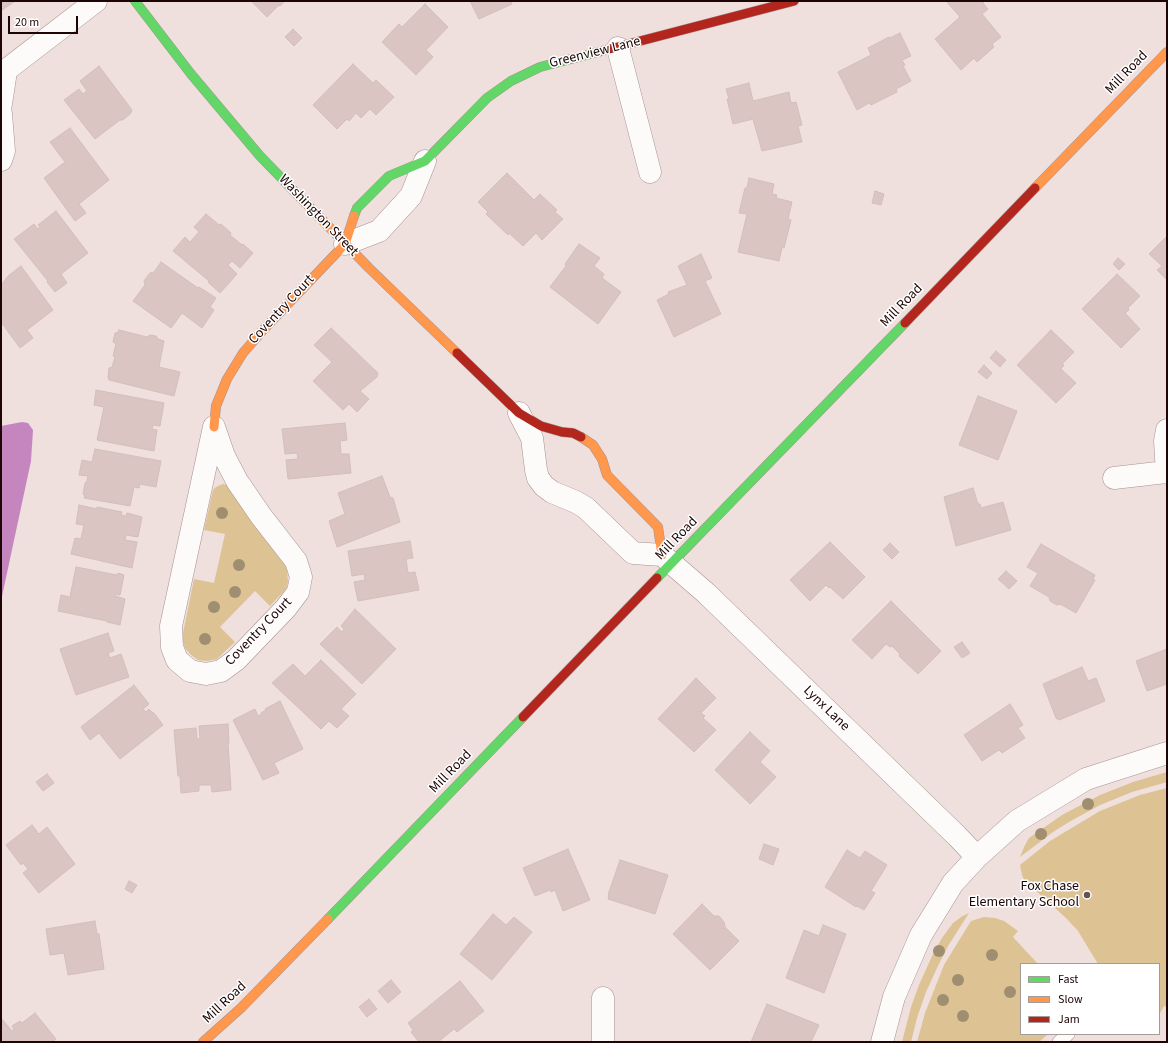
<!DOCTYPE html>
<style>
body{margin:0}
#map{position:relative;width:1168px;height:1043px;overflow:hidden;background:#efdfdd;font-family:"Source Sans 3",sans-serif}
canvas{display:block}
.frame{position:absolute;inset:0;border:2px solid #1c0504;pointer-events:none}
.legend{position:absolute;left:1020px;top:963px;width:140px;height:72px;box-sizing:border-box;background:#fff;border:1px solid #a49b9b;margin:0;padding:5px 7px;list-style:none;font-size:12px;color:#1c0504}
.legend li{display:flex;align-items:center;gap:8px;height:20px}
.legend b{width:20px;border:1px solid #a49b9b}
.scale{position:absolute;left:8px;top:16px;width:70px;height:18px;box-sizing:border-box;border:2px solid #1c0504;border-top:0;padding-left:5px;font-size:12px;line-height:14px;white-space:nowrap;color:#1c0504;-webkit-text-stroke:3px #fff;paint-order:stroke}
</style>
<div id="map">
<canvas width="1168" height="1043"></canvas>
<div class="frame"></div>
<ul class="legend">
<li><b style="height:5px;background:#63d668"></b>Fast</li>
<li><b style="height:5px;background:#ff974d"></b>Slow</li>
<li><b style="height:5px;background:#b3261e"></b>Jam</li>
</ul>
<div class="scale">20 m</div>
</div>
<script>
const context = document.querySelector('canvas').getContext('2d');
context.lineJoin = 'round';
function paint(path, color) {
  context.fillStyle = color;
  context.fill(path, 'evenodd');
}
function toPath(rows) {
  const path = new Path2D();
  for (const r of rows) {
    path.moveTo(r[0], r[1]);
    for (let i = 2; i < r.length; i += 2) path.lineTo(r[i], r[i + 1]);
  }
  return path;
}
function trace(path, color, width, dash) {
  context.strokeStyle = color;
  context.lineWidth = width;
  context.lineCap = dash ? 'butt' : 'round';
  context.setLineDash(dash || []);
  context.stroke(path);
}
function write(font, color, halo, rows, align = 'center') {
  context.font = font + ' "Source Sans 3",sans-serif';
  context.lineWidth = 3;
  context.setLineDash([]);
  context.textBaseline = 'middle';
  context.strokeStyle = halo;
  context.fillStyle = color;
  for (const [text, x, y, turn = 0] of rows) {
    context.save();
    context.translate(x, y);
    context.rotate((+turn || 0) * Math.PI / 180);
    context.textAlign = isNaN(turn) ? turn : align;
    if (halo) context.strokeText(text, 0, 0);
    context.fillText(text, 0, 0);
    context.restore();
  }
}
const green = toPath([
 [223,484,227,485,285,565,287,570,288,582,286,589,270,606,255,591,220,627,235,642,217,659,207,661,198,660,190,654,185,648,182,638,194,579,214,583,225,534,204,530,213,490,216,487],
 [1167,772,1167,782,1132,792,1100,805,1069,822,1053,832,1020,857,1025,845,1029,838,1062,815,1100,795,1133,782],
 [1167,788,1167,1007,1164,1006,1159,1015,1159,964,1098,964,1078,931,1066,918,1024,880,1022,875,1020,865,1050,841,1100,811,1140,795],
 [969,913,948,946,937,968,926,992,917,1018,911,1042,902,1042,911,1007,919,985,933,954,942,938,953,923,961,917],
 [984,917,995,918,1004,921,1018,931,1013,937,1038,964,1021,964,1021,1034,1048,1034,1039,1042,917,1042,925,1013,944,965,971,921]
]);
const water = toPath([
 [22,422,28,423,33,430,31,461,1,601,1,426]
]);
const building = toPath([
 [1,1,15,1,1,11,1,1],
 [251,1,285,1,280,6,279,5,267,17,251,1],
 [470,1,511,1,512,4,479,19,470,1],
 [946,1,985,1,983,3,988,9,982,14,1001,37,992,44,994,47,977,62,974,58,961,70,935,39,960,17,946,1],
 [425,4,448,27,426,50,433,57,416,75,382,42,399,24,402,27,425,4],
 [293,29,302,38,294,46,285,37,293,29],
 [900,33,911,56,902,60,905,65,903,66,911,81,896,89,897,92,871,105,869,103,857,110,838,72,871,55,868,48,889,37,890,38,900,33],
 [353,64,373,83,376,80,394,97,376,115,370,109,361,118,356,113,349,121,347,119,337,129,313,105,353,64],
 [99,66,132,110,131,113,123,120,120,120,95,139,64,100,79,89,83,94,87,91,80,81,99,66],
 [749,83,753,101,789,92,791,103,796,102,802,125,798,126,802,142,762,151,753,119,733,124,727,99,729,99,726,89,749,83],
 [70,128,109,180,79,204,86,213,75,221,44,178,65,162,50,142,70,128],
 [507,173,534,200,540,194,557,210,555,212,563,219,542,240,536,233,523,246,509,233,508,235,486,214,488,212,478,202,507,173],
 [749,178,774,184,772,194,777,195,776,198,792,202,788,219,791,220,784,248,782,247,779,261,738,252,747,214,739,213,745,188,747,188,749,178],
 [875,191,884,194,881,205,872,203,875,191],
 [56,211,88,253,61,274,67,283,55,292,47,282,48,281,14,239,34,224,38,229,40,227,38,225,56,211],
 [206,214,219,225,221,224,231,233,230,235,242,245,243,244,253,253,240,268,232,261,228,265,237,274,220,293,208,282,209,281,173,251,185,237,190,242,199,232,194,227,206,214],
 [1167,236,1167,280,1157,270,1162,266,1149,254,1167,236],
 [579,244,600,258,594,266,604,274,602,278,621,292,598,324,550,287,566,266,565,264,579,244],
 [701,254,712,278,705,281,721,314,674,337,657,300,669,294,668,292,687,285,678,266,701,254],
 [1118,258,1125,264,1119,270,1113,264,1118,258],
 [161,262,198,288,199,287,216,298,210,307,214,310,202,328,182,313,171,328,133,301,145,285,144,281,150,273,154,272,161,262],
 [21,266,53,310,27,330,33,338,20,348,1,322,1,282,2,284,8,276,21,266],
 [1117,274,1140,296,1128,308,1129,310,1125,313,1140,329,1121,348,1082,309,1117,274],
 [331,328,378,373,377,377,360,391,369,399,357,412,349,404,343,410,313,381,332,362,314,345,331,328],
 [119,330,147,337,150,335,156,336,158,339,164,341,159,367,180,372,174,396,109,380,108,377,109,368,112,367,115,357,113,356,116,344,113,342,115,333,118,332,119,330],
 [1051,330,1074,352,1062,364,1064,365,1061,369,1076,383,1056,403,1017,365,1051,330],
 [996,351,1006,360,1000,367,990,358,996,351],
 [984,365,992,373,987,379,978,372,984,365],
 [96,390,164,403,160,426,153,425,152,429,157,430,154,451,97,440,104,407,94,405,96,390],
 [978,396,1017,411,998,460,959,445,978,396],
 [345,423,347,440,340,441,341,454,349,454,351,473,288,479,286,460,298,459,297,453,285,454,282,429,345,423],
 [95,449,161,461,156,487,140,484,139,488,134,487,130,506,84,498,85,496,83,494,85,483,87,481,88,476,79,475,82,460,92,462,95,449],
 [382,476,390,497,393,498,400,522,337,547,329,521,345,514,338,493,382,476],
 [973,488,978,504,980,504,981,508,1003,502,1011,530,956,546,944,497,973,488],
 [79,505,97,509,97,507,122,512,121,515,126,516,127,513,142,517,138,537,126,535,125,540,137,542,132,568,71,554,75,538,81,539,84,525,76,524,79,505],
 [410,541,413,558,406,559,408,573,415,572,419,590,358,601,354,582,365,580,364,574,352,576,348,551,410,541],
 [830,542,865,577,843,599,830,587,829,588,826,585,810,601,790,580,830,542],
 [890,543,899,552,892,559,883,550,890,543],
 [1041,544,1095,575,1093,579,1095,580,1076,613,1060,604,1057,605,1050,601,1049,597,1030,586,1038,573,1027,567,1041,544],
 [76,567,117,575,118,573,124,575,120,595,115,594,115,596,125,599,120,625,107,622,107,621,58,611,61,595,70,597,76,567],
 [1006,571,1017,581,1009,589,998,579,1006,571],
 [891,601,941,651,918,674,899,656,900,654,892,646,890,647,886,644,872,659,852,640,891,601],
 [355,609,396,649,362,684,320,644,337,627,342,632,344,629,341,626,355,609],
 [108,633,114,651,108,653,110,658,121,654,129,677,76,695,60,649,108,633],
 [962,642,970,653,962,658,954,647,962,642],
 [1167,649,1167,684,1147,691,1136,661,1167,649],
 [321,660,356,694,341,709,349,716,337,728,329,721,321,729,272,683,293,664,305,676,321,660],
 [1082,667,1088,681,1096,678,1105,701,1059,720,1056,718,1043,684,1082,667],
 [696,678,716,698,701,713,705,716,703,718,716,730,694,752,658,719,696,678],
 [134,685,149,704,143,709,146,712,149,709,153,713,154,713,163,725,120,759,99,733,90,740,81,727,134,685],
 [280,701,303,749,274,763,279,773,263,780,233,720,255,709,258,716,262,714,261,713,266,710,265,709,280,701],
 [1010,704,1023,725,1018,728,1025,738,1002,753,999,750,982,761,964,735,1010,704],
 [228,724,229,743,228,743,231,790,212,792,211,785,199,785,199,791,181,793,180,776,178,776,174,730,196,728,197,739,200,739,199,726,228,724],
 [750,732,770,751,760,762,776,777,750,804,715,770,750,732],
 [47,774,54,783,43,791,36,782,47,774],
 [32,825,39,834,47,827,75,864,39,893,23,873,28,869,23,863,21,865,6,845,32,825],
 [764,844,779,849,773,865,759,859,764,844],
 [568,849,590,900,563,911,555,890,551,892,550,890,535,896,523,868,568,849],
 [847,850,860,858,865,851,887,865,871,891,875,893,864,910,857,906,856,907,825,887,847,850],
 [620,860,668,875,655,914,608,899,609,895,608,895,620,860],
 [129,881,137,885,132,893,125,889,129,881],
 [702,904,714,916,719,916,724,922,725,927,739,941,710,970,673,934,702,904],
 [493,914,506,925,514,917,532,932,492,980,460,954,493,914],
 [95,921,97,934,99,934,104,969,68,975,64,953,50,955,46,929,95,921],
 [823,925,846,934,824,993,786,978,804,930,819,936,823,925],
 [391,980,401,992,388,1003,378,991,391,980],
 [460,981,484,1011,457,1032,454,1029,438,1042,419,1042,411,1032,413,1030,408,1023,460,981],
 [369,999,377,1009,367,1017,359,1007,369,999],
 [767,1004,819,1025,811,1042,751,1042,767,1004],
 [35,1013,56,1039,51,1042,1,1042,1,1018,12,1031,14,1029,12,1026,20,1021,22,1023,35,1013]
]);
const lane = toPath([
 [1059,1042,1068,1034]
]);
const street = toPath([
 [618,48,650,172],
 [1,74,96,1],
 [1,104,6,71],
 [1,114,4,151,1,160],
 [345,244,379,231,411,196,425,161],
 [519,413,532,438,536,470,538,478,544,486,552,492,576,502,586,508,633,553,662,555,706,593,957,836,977,857],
 [214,427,224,456,237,481,261,516,296,561,301,577,298,592,286,608,236,660,221,671,206,674,190,671,177,660,172,647,171,626,214,427],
 [1167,430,1165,441,1167,473],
 [1114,478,1166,472],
 [603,998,603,1042],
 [882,1042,894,997,921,935,953,883,977,857,1017,821,1086,779,1167,753]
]);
const fast = toPath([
 [135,1,191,74,260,156,295,192],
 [354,216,357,208,389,176,425,161,487,98,511,81,540,67,598,52],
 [657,578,905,323],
 [328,919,523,717]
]);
const slow = toPath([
 [1035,188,1167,52],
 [295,192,369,268,457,353],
 [214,427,216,406,227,379,243,353,263,330,345,244,354,216],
 [581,437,593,445,602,459,607,475,658,527,662,555],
 [203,1042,241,1008,328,919]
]);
const jam = toPath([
 [598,52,794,1],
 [905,323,1035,188],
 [457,353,519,413,541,426,562,432,573,433,581,437],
 [523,717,657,578]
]);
const trees = [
 [222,513],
 [239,565],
 [235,592],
 [214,607],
 [205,639],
 [1088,804],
 [1041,834],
 [939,951],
 [992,955],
 [958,980],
 [1010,992],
 [943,1000],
 [963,1016]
];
const markers = [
 [1087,895,4,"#665150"]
];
const streetNames = [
 ["Greenview Lane",595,53,-14],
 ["Mill Road",1127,73,-46],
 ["Washington Street",318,216,46],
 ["Mill Road",902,306,-46],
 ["Coventry Court",282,310,-47],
 ["Mill Road",677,539,-46],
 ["Coventry Court",259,632,-46],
 ["Lynx Lane",826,709,44],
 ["Mill Road",451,772,-46],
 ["Mill Road",225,1003,-43]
];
const poiNames = [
 ["Fox Chase",1079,887],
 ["Elementary School",1079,903]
];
paint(green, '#ddc294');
paint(water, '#c586c0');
paint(building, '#dbc5c3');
trace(building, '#d2bebb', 1);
trace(lane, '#a69391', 14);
trace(street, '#a69391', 23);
trace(fast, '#a69391', 10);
trace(slow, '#a69391', 10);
trace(jam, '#a69391', 10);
trace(lane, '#fdfafa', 13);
trace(street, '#fdfafa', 22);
trace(fast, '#63d668', 9);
trace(slow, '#ff974d', 9);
trace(jam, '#b3261e', 9);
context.fillStyle = '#a08e71';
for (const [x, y] of trees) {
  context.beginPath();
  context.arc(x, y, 6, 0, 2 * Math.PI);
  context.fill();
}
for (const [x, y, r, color] of markers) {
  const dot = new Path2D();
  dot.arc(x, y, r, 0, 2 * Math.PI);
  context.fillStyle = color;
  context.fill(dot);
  trace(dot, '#fff', 1.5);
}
write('14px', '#1c0504', '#fff', streetNames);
write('14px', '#1c0504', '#fff', poiNames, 'right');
</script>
